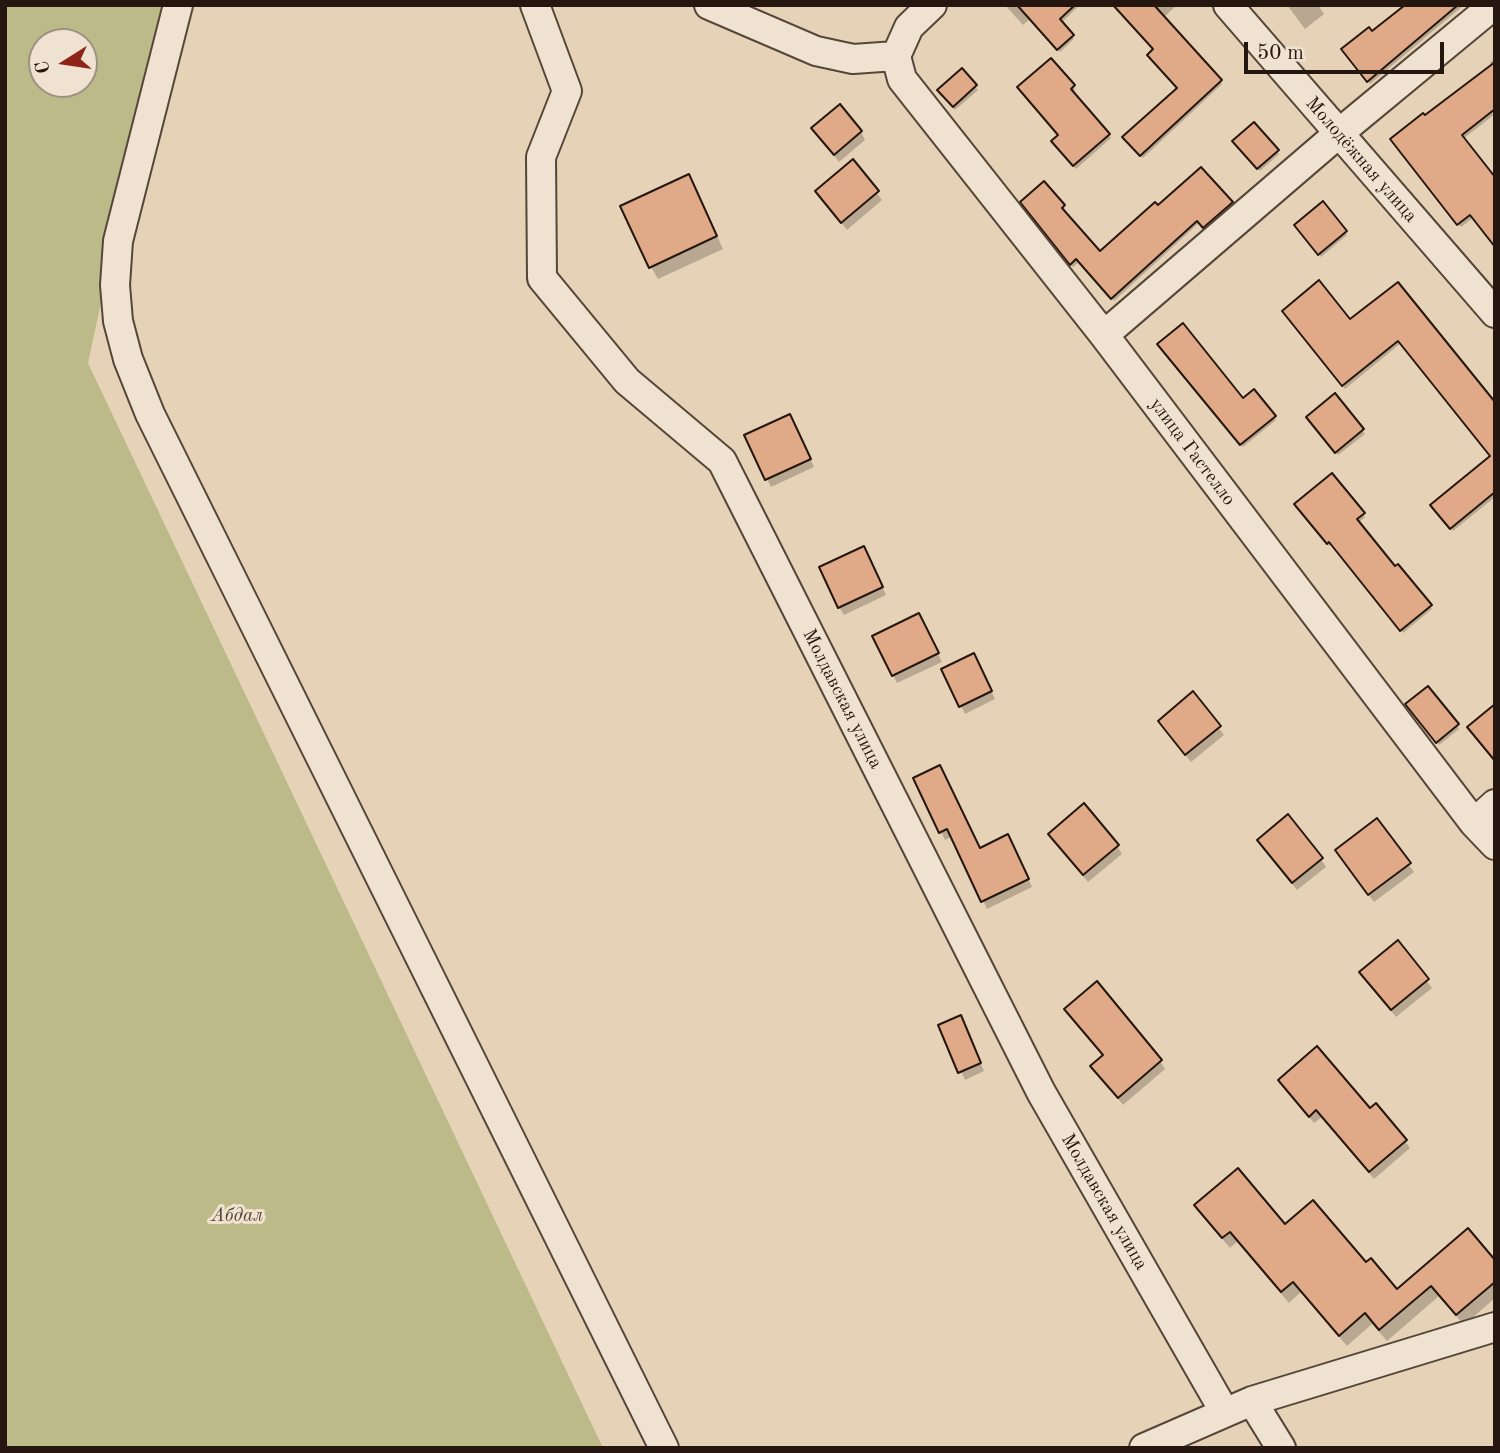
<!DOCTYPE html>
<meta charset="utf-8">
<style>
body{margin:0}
#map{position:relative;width:1500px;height:1453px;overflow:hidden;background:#e6d3b7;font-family:"Old Standard TT",serif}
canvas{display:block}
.frame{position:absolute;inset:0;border:7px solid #25170f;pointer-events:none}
.north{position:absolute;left:28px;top:28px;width:70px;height:70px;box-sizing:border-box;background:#efe2d0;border:2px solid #9e9183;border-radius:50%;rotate:258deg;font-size:19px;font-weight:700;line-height:28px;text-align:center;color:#25170f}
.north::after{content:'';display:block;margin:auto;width:24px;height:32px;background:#8f2418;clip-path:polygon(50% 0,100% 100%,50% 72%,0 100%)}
.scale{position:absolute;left:1244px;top:42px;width:200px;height:32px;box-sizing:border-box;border:4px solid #25170f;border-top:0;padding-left:9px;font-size:21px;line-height:24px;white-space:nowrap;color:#25170f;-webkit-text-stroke:5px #efe2d0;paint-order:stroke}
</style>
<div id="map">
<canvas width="1500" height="1453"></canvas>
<div class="frame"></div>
<div class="north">С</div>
<div class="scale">50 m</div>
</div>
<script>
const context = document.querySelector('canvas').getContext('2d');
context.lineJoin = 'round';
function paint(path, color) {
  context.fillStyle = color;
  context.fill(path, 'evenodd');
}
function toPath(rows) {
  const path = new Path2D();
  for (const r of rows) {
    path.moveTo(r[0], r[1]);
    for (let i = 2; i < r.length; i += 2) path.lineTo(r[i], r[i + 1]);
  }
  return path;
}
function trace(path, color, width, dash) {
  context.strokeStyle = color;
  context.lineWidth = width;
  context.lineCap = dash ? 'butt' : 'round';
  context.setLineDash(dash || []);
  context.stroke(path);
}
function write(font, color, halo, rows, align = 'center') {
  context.font = font + ' "Old Standard TT",serif';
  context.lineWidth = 6;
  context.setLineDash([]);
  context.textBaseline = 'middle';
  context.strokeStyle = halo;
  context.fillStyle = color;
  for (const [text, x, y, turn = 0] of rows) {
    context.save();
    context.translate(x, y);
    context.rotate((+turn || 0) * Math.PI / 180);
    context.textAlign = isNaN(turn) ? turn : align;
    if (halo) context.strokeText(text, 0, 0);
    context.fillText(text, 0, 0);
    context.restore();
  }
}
const green = toPath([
 [5,5,165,5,88,363,603,1448,5,1448],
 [42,42,84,42,84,84,42,84]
]);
const shadow = toPath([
 [1005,5,1080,5,1061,23,1074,39,1060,52,1030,19,1023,25],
 [1114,5,1174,5,1175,7,1163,18,1222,84,1143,158,1126,140,1178,89,1155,50],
 [1287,5,1318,5,1324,14,1305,29],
 [1408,5,1464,5,1370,84,1345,52],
 [1495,59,1495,114,1463,139,1473,218,1461,227,1394,143,1492,66,1490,62],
 [962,70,978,90,955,110,941,93],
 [1073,86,1075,90,1072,93,1111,138,1076,169,1055,145,1060,135,1019,88],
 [814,129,861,132,865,140,839,162],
 [1236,145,1277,151,1279,154,1260,171],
 [853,162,882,200,847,230,817,191],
 [1201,169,1233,207,1206,230,1199,223,1114,301,1079,262,1073,267,1024,205,1063,206,1065,209,1063,211,1100,254,1158,208],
 [695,188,723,249,658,279,651,267],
 [1298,229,1345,232,1347,235,1321,257],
 [1398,284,1495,406,1495,497,1453,531,1434,508,1492,457,1401,343,1345,389,1286,314,1350,321],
 [1161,348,1243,401,1274,417,1276,420,1243,447],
 [1335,395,1365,434,1338,455,1310,420],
 [793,424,814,467,771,487,746,436],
 [1299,508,1363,514,1365,517,1358,523,1395,569,1432,609,1403,633,1332,544,1329,546],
 [868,556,886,595,844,615,839,607],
 [923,623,942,662,897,683,874,637],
 [978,663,995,699,965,714,943,670],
 [1193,694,1224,735,1191,762,1164,729],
 [1409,708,1457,725,1459,729,1439,745],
 [915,778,980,850,1012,844,1032,887,987,909,953,836,945,840],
 [1377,820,1414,872,1374,902,1341,858],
 [1055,842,1117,846,1122,854,1088,882],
 [1264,848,1321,859,1326,867,1297,890],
 [1398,943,1432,988,1396,1017,1366,980],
 [1066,1010,1160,1061,1165,1069,1123,1105,1092,1067,1104,1057],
 [964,1025,984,1071,965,1080,940,1026],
 [1280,1081,1370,1110,1405,1141,1410,1148,1374,1179,1322,1117,1314,1123],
 [1196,1206,1285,1226,1366,1265,1397,1292,1495,1263,1495,1298,1464,1325,1439,1296,1387,1341,1372,1324,1347,1346,1301,1292,1289,1303,1237,1242,1230,1248,1203,1217]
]);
const building = toPath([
 [1017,5,1075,5,1060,19,1074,35,1057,50,1017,5],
 [1113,5,1154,5,1222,80,1140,156,1122,137,1177,88,1147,55,1153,49,1113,5],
 [1405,5,1458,5,1367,82,1341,49,1369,27,1372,31,1405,5],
 [1051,58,1075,85,1071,89,1110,134,1073,166,1051,141,1058,135,1017,87,1051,58],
 [1495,62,1495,109,1462,135,1495,177,1495,247,1470,215,1457,225,1390,139,1423,113,1425,115,1495,62],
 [962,68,977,85,953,107,937,90,962,68],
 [840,104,862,131,834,155,811,128,840,104],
 [1254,122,1279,150,1257,169,1232,141,1254,122],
 [853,159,879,191,841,223,815,191,853,159],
 [1201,167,1233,202,1203,228,1197,221,1111,299,1076,259,1070,265,1020,202,1044,181,1065,205,1062,208,1100,251,1155,202,1158,205,1201,167],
 [689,174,717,236,649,268,620,206,689,174],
 [1323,201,1347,231,1318,255,1294,225,1323,201],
 [1319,280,1350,319,1398,282,1495,402,1495,492,1450,529,1430,505,1490,456,1398,341,1342,386,1282,311,1319,280],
 [1183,323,1243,398,1254,389,1276,416,1240,445,1157,344,1183,323],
 [1335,393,1364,429,1335,453,1306,417,1335,393],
 [790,414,811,459,765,480,744,435,790,414],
 [1332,473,1365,513,1357,519,1395,566,1398,564,1432,605,1400,631,1329,542,1327,544,1294,504,1332,473],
 [864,546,883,587,838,608,819,567,864,546],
 [919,613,939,653,892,676,872,636,919,613],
 [974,653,992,691,959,707,941,669,974,653],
 [1428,686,1459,724,1436,743,1405,704,1428,686],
 [1193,691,1221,726,1185,755,1158,721,1193,691],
 [1495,704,1495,761,1467,727,1495,704],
 [940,765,980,848,1008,834,1029,879,981,902,947,829,939,833,913,778,940,765],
 [1084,803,1119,845,1083,875,1048,834,1084,803],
 [1288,814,1323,858,1292,883,1257,840,1288,814],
 [1377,818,1411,863,1368,895,1335,850,1377,818],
 [1398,940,1429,979,1391,1010,1359,972,1398,940],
 [1097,981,1162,1060,1118,1098,1090,1066,1103,1055,1064,1009,1097,981],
 [961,1015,981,1063,958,1073,938,1025,961,1015],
 [1317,1046,1370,1108,1376,1103,1407,1140,1369,1172,1316,1110,1309,1117,1278,1080,1317,1046],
 [1238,1168,1285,1224,1313,1200,1366,1262,1371,1258,1397,1289,1468,1228,1495,1260,1495,1282,1456,1315,1431,1286,1379,1330,1365,1313,1339,1336,1293,1282,1281,1292,1230,1232,1222,1238,1194,1205,1238,1168]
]);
const street = toPath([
 [178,5,118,241,115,285,118,321,128,359,150,414,664,1448],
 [535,5,567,91,541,157,542,278,627,381,722,461,1041,1092,1224,1411],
 [709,5,816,51,853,59,896,56],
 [1228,5,1495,313],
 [896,56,902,79,1104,335,1474,823,1495,845],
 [896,56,909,27,932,5],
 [1104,335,1338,134,1494,5],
 [1474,823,1495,804],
 [1252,1401,1281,1448],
 [1144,1448,1252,1401,1495,1327]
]);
const streetNames = [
 ["Молодёжная улица",1361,160,49],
 ["улица Гастелло",1192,452,53],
 ["Молдавская улица",842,699,63],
 ["Молдавская улица",1104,1202,60]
];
const parkNames = [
 ["Абдал",237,1216]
];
paint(green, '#bdba89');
paint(shadow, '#0003');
paint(building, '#e0a987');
trace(building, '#25170f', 2);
trace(street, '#554639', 32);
trace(street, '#efe2d0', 28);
write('19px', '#25170f', '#efe2d0', streetNames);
write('italic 19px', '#534834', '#efe2d0', parkNames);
</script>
